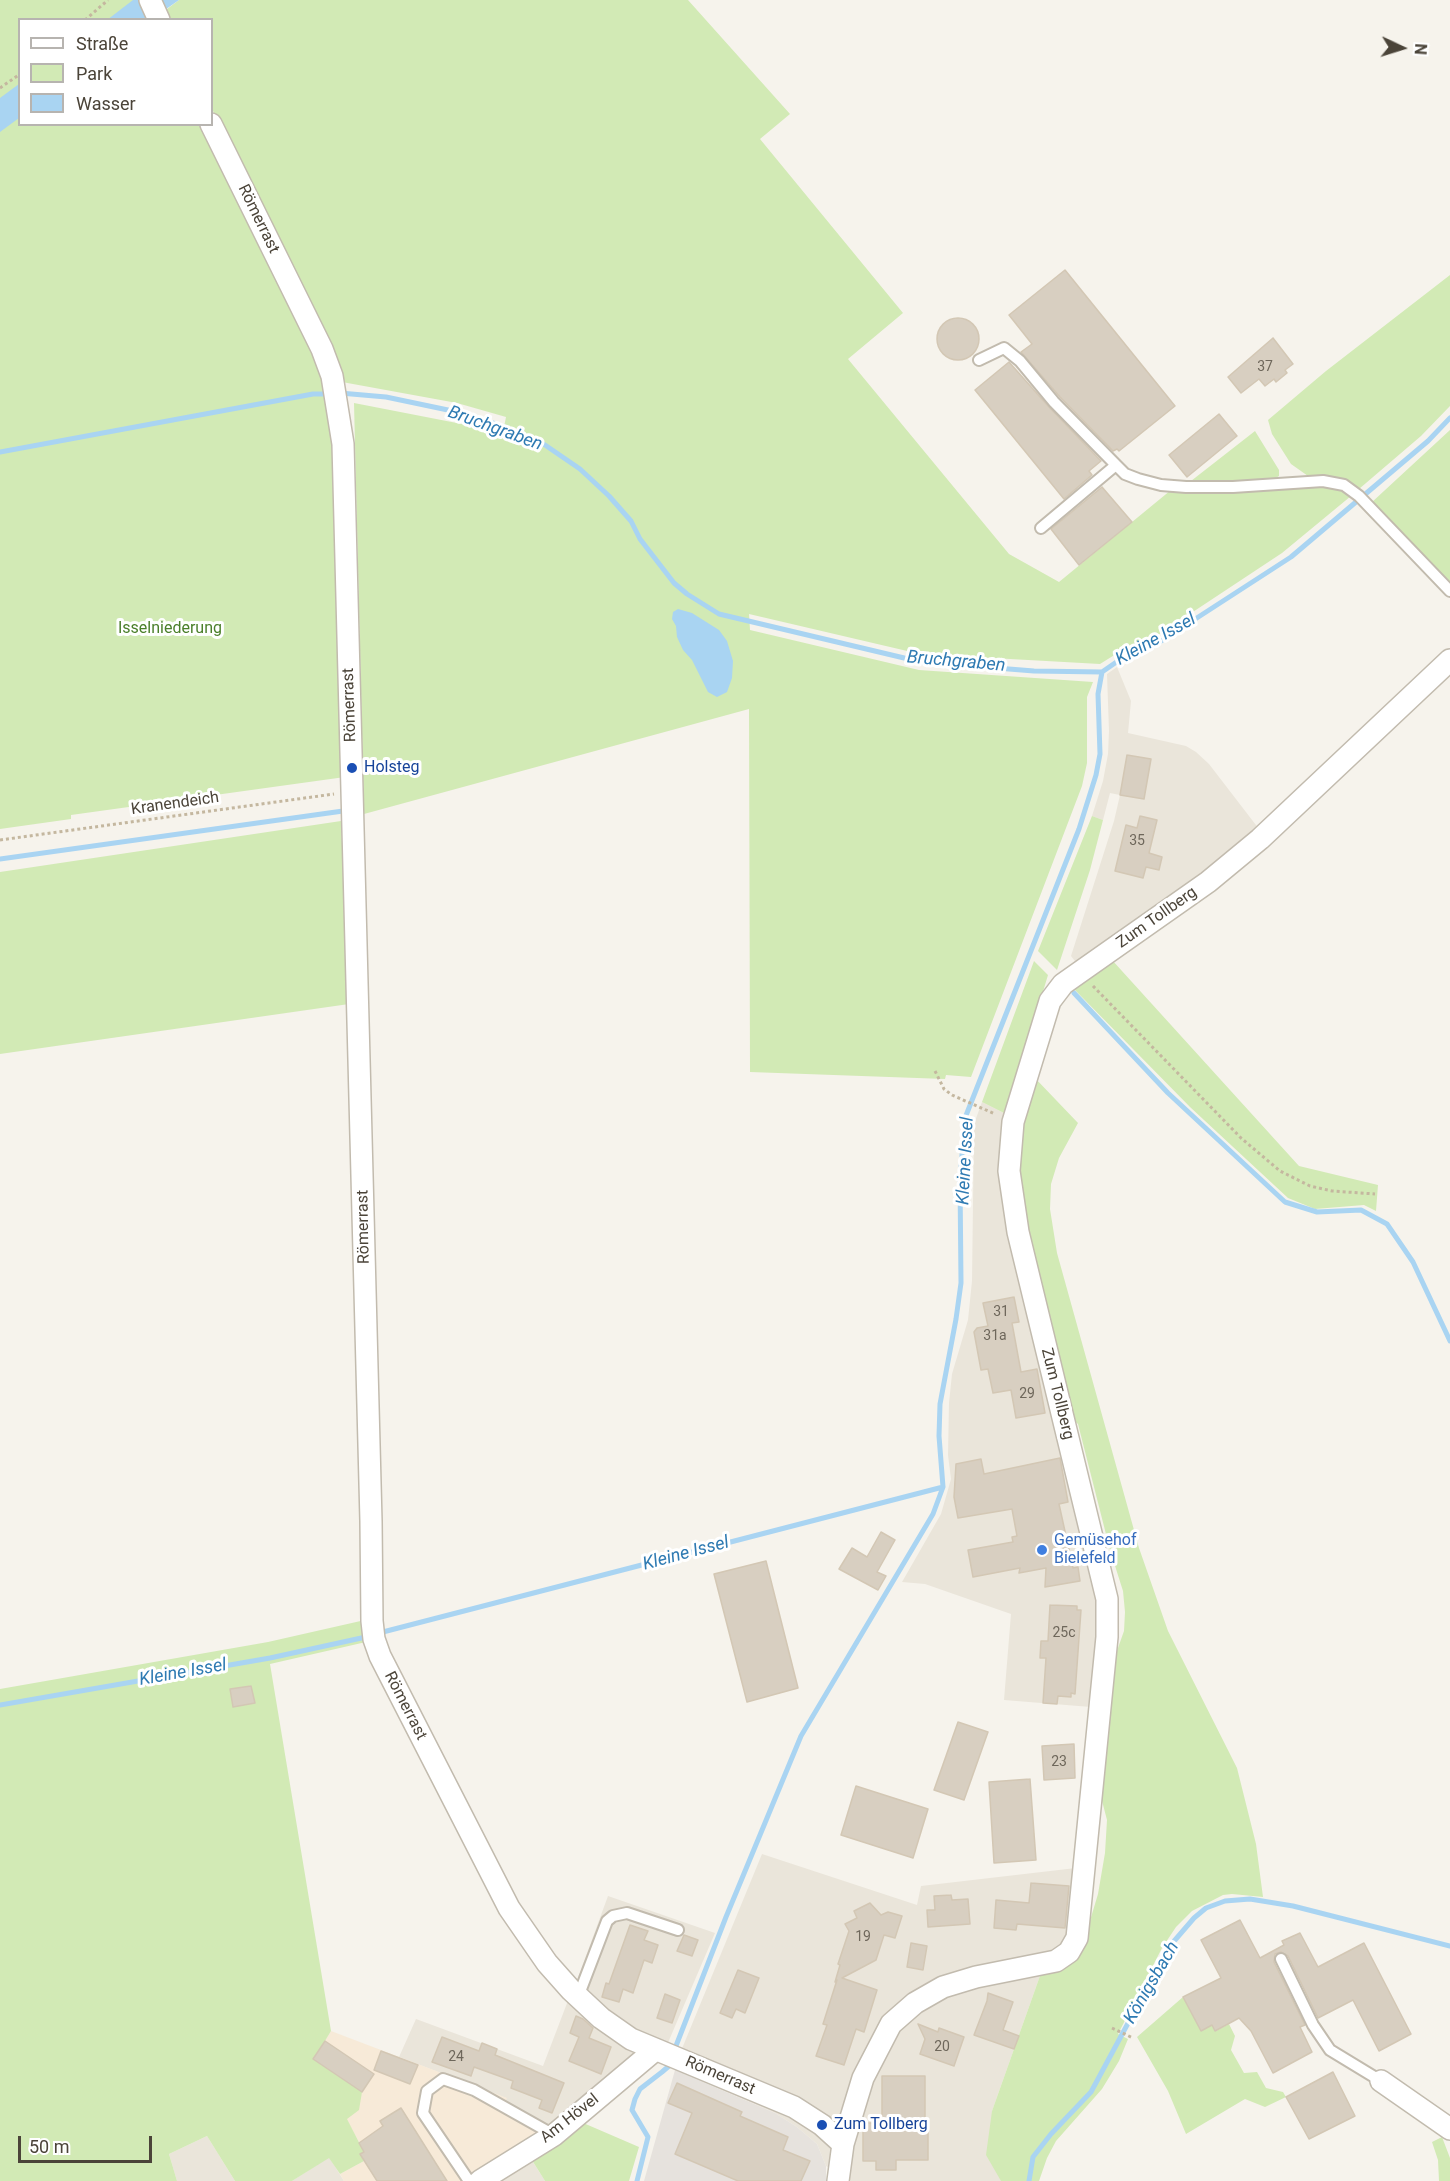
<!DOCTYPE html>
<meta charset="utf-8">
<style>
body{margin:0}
#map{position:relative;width:1450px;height:2181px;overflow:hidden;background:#f6f3ec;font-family:Roboto,sans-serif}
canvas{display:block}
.legend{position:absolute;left:18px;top:18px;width:195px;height:108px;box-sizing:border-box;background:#fff;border:2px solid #b7b4b0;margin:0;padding:8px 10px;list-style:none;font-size:18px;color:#4b4439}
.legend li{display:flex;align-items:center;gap:12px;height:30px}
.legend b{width:30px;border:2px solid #b7b4b0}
.north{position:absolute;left:1372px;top:18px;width:60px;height:60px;-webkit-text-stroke:4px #fff;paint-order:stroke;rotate:94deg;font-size:16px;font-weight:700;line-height:24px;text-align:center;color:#4b4439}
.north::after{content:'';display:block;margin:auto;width:21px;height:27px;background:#4b4439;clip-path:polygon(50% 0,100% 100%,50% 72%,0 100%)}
.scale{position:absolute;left:18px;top:2136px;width:134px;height:27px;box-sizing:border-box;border:3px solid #4b4439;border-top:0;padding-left:8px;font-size:18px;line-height:21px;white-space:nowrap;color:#4b4439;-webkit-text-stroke:4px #fff;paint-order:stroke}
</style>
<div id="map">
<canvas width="1450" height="2181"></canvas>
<ul class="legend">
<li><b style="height:8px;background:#fff"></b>Straße</li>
<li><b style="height:16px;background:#d2eab5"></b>Park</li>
<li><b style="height:16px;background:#a9d4f2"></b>Wasser</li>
</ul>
<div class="north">N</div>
<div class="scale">50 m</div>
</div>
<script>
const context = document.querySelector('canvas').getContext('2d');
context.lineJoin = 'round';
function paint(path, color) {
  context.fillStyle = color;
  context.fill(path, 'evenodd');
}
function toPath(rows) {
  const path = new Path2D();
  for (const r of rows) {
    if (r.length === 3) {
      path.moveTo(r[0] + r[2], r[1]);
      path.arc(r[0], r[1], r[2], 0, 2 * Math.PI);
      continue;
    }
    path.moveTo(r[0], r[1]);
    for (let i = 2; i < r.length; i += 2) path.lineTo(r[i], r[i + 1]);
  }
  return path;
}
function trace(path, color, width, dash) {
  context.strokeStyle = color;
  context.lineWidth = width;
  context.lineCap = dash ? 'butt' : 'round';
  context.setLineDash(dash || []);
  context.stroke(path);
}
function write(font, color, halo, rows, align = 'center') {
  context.font = font + ' Roboto,sans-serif';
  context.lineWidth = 6;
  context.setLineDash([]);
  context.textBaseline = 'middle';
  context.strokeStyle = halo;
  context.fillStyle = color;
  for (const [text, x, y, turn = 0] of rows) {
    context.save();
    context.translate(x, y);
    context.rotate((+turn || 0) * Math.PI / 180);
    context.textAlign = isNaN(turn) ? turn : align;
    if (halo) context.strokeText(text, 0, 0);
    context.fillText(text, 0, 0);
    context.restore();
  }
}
const residential = toPath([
 [1117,667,1131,701,1128,733,1186,746,1196,752,1209,764,1259,829,1245,842,1078,965,1071,956,1114,821,1120,795,1110,793,1103,820,1092,816,1103,781,1108,754,1109,731,1107,674],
 [982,1102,1006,1114,1098,1596,1099,1622,1091,1707,1004,1700,1011,1614,925,1584,902,1582,941,1514,951,1479,948,1455,949,1403,952,1374,968,1320,972,1281,974,1124],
 [762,1854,917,1905,921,1886,1076,1868,1067,1943,1041,1973,992,2111,1001,2181,851,2181,826,2166,817,2144,797,2127,775,2113,675,2070,681,2051],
 [608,1896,715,1933,667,2045,622,2025,576,1983],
 [569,1998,633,2048,633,2056,552,2128,502,2109,506,2098,399,2057,416,2019,543,2066],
 [207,2136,235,2181,177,2181,169,2154],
 [526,2151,545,2181,484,2181],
 [329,2157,344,2181,292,2181]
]);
const commercial = toPath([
 [331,2031,507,2098,502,2109,552,2128,468,2181,344,2181,340,2174,364,2161,360,2154,364,2151,313,2059]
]);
const industrial = toPath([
 [675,2070,775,2113,797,2127,817,2144,826,2166,826,2181,644,2181]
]);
const green = toPath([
 [0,0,145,0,154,19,20,20,20,124,204,125,332,392,345,777,71,815,71,819,0,829],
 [179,0,688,0,790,114,760,139,903,313,848,359,1009,554,1059,582,1171,490,1324,486,1339,490,1351,496,1282,553,1149,641,1124,649,1100,664,920,654,749,614,750,630,919,670,1093,682,1087,697,1087,763,1082,786,971,1077,946,1075,945,1079,750,1072,749,709,364,814,354,403,503,432,506,417,457,403,342,382,315,315,212,109,212,20,167,19,163,12],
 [1450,275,1450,406,1421,436,1359,489,1347,480,1332,476,1308,476,1291,464,1272,434,1268,420,1326,371],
 [1450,430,1450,585,1371,503],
 [1255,431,1279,470,1279,476,1274,479,1201,483,1191,481],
 [1092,816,1103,820,1090,870,1057,970,1038,951],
 [341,821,349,1004,0,1054,0,872],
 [1112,960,1299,1166,1378,1185,1376,1211,1364,1205,1315,1209,1288,1198,1190,1107,1073,988],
 [1034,961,1048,975,1006,1114,982,1102],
 [1034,1077,1078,1123,1059,1158,1051,1184,1050,1209,1057,1253,1139,1548,1168,1631,1237,1768,1256,1844,1263,1897,1232,1894,1223,1895,1192,1911,1176,1927,1162,1948,1118,2034,1128,2039,1119,2061,1102,2089,1056,2141,1047,2158,1039,2181,1001,2181,986,2155,992,2111,1041,1973,1061,1967,1080,1954,1098,1894,1105,1853,1107,1820,1100,1793,1113,1662,1124,1631,1125,1612,1123,1591,1110,1550,1078,1424,1071,1418,1025,1231,1015,1164,1020,1125],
 [365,1620,366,1642,270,1664,331,2031,314,2059,362,2092,359,2110,347,2119,364,2152,361,2155,364,2161,340,2174,329,2158,292,2181,235,2181,207,2136,169,2154,177,2181,0,2181,0,1689,268,1642],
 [1183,1997,1201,2031,1212,2025,1216,2031,1229,2024,1235,2036,1231,2050,1244,2073,1257,2072,1266,2088,1283,2092,1286,2097,1265,2107,1245,2099,1186,2134,1168,2091,1137,2037],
 [581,2122,639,2147,629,2181,545,2181,530,2157],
 [1442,2137,1450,2158,1450,2181,1439,2181,1438,2160,1432,2142]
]);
const water = toPath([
 [133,0,179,0,152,19,107,20],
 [19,84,19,118,0,132,0,98],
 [678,609,692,613,719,630,727,641,733,661,732,678,727,692,717,697,708,692,692,660,683,650,677,637,676,626,672,619,673,612]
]);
const stream = toPath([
 [340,393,386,397,467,414,505,427,545,445,580,469,609,496,631,521,640,539,674,583,687,594,719,614,921,662,1034,671,1102,672],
 [0,452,313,394,331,394],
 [0,859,343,811],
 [1074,993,1168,1093,1285,1202,1317,1212,1361,1210,1387,1224,1413,1262,1450,1341],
 [379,1633,943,1487,939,1436,940,1404,956,1319,961,1283,960,1180,965,1118,1079,829,1096,775,1100,754,1098,694,1102,672,1128,654,1152,647,1291,557,1428,441,1450,418],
 [0,1705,270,1658,366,1637],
 [674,2051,726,1917,801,1736,933,1514,943,1487],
 [637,2181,648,2137,632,2110,635,2099,640,2089,662,2072,669,2066,671,2060],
 [1029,2181,1033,2157,1051,2134,1091,2092,1169,1947,1194,1918,1206,1908,1225,1901,1250,1899,1293,1906,1450,1946]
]);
const building = toPath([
 [1065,270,1175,406,1119,451,1117,449,1113,451,1060,397,1021,352,1032,344,1009,315,1065,270],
 [958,339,21],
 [1273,338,1293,364,1285,370,1287,373,1276,382,1274,379,1265,386,1259,379,1241,393,1228,377,1273,338],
 [1009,362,1049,407,1101,461,1089,471,1092,475,1064,499,975,390,1009,362],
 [1219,414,1237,436,1187,477,1169,455,1219,414],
 [1102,487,1132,522,1079,565,1051,529,1102,487],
 [1127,755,1151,759,1144,799,1120,795,1127,755],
 [1140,816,1157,820,1149,853,1162,857,1159,870,1146,867,1143,878,1115,871,1126,825,1137,828,1140,816],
 [1014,1297,1019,1322,1012,1323,1021,1372,1037,1369,1045,1413,1016,1418,1011,1390,993,1393,988,1369,981,1370,974,1332,977,1328,988,1326,983,1303,1014,1297],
 [1060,1458,1068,1502,1059,1504,1073,1568,1078,1567,1080,1581,1045,1587,1046,1568,1019,1573,1020,1568,973,1577,968,1550,1013,1542,1012,1537,1017,1536,1012,1509,958,1518,954,1497,956,1464,981,1459,984,1474,1060,1458],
 [881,1532,895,1540,877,1572,886,1576,878,1590,839,1569,852,1548,867,1557,881,1532],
 [766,1561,798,1688,747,1702,714,1574,766,1561],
 [1050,1605,1077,1606,1077,1610,1081,1610,1075,1694,1071,1693,1071,1697,1058,1696,1057,1704,1043,1703,1046,1658,1040,1658,1041,1641,1048,1641,1050,1605],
 [251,1686,255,1703,233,1707,230,1689,251,1686],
 [958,1722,988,1732,964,1800,934,1790,958,1722],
 [1074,1744,1075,1778,1044,1780,1042,1746,1074,1744],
 [1030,1779,1036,1860,994,1863,989,1782,1030,1779],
 [856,1786,928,1809,913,1858,841,1835,856,1786],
 [1031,1883,1069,1886,1065,1928,1017,1924,1016,1930,994,1928,996,1900,1029,1903,1031,1883],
 [951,1895,952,1900,968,1899,970,1924,928,1927,927,1910,935,1910,934,1896,951,1895],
 [870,1903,881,1915,888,1912,902,1916,895,1938,884,1935,876,1960,842,1978,877,1990,864,2032,856,2029,844,2065,816,2056,827,2025,823,2024,837,1980,835,1982,840,1965,838,1964,849,1931,845,1924,857,1918,854,1911,870,1903],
 [1240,1920,1260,1958,1284,1945,1282,1941,1300,1933,1318,1967,1364,1943,1411,2034,1379,2051,1353,2000,1318,2018,1288,1956,1281,1952,1275,1954,1274,1962,1305,2025,1300,2027,1312,2052,1273,2073,1251,2031,1239,2018,1215,2031,1212,2025,1201,2031,1183,1997,1221,1978,1201,1940,1240,1920],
 [630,1925,648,1931,644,1940,658,1945,652,1963,644,1960,633,1993,623,1989,619,2002,602,1997,606,1983,609,1984,630,1925],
 [684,1935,698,1940,692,1956,677,1951,684,1935],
 [911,1943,927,1946,923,1970,907,1967,911,1943],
 [738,1970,759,1978,745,2013,736,2009,732,2018,720,2013,738,1970],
 [988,1993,1013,2002,1003,2030,1019,2036,1014,2049,974,2035,987,2001,988,1993],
 [665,1994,680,2000,672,2023,657,2018,665,1994],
 [576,2016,583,2019,593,2028,589,2038,611,2047,601,2074,569,2061,579,2037,570,2033,576,2016],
 [918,2024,938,2032,939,2028,964,2037,954,2066,920,2054,925,2039,918,2024],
 [442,2037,479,2051,482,2043,497,2049,495,2055,564,2083,552,2113,539,2108,542,2100,511,2088,513,2081,474,2067,471,2076,432,2062,442,2037],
 [325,2041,374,2074,362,2092,313,2059,325,2041],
 [381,2051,418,2065,410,2084,374,2070,381,2051],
 [1333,2072,1355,2116,1309,2139,1286,2097,1333,2072],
 [882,2076,925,2076,925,2122,928,2122,928,2160,896,2160,896,2170,876,2170,876,2161,863,2161,863,2123,882,2123,882,2076],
 [677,2083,742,2112,740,2116,788,2137,783,2150,810,2161,801,2181,738,2181,675,2154,692,2113,668,2103,677,2083],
 [401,2108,430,2154,447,2181,377,2181,360,2154,364,2152,359,2143,383,2126,380,2121,401,2108]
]);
const path = toPath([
 [85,20,108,0],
 [0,88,20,74],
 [0,840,334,794],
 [1093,986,1241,1138,1280,1171,1310,1186,1332,1191,1375,1194],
 [935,1071,944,1089,952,1095,995,1114],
 [1112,2028,1133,2038]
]);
const lane = toPath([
 [979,360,1004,348,1020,361,1054,402,1116,465,1125,474,1138,479,1161,485,1186,487,1233,487,1323,481,1344,485,1359,496,1450,591],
 [1041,528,1116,465],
 [1281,1959,1313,2025,1330,2050,1381,2081],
 [578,1997,607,1921,613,1916,627,1913,678,1930],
 [469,2181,423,2113,427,2091,443,2079,474,2090,554,2135]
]);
const street = toPath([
 [150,0,159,20],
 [211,124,322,349,332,376,343,444,371,1521,372,1621,374,1639,380,1656,509,1908,547,1963,571,1990,601,2018,631,2039,794,2107,822,2125,843,2144],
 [1381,2081,1450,2129],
 [480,2181,554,2135,655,2050],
 [838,2181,843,2144,863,2078,891,2024,915,2003,943,1987,976,1977,1056,1961,1069,1952,1077,1938,1107,1637,1107,1599,1018,1232,1009,1171,1013,1122,1050,1001,1063,984,1080,972,1208,882,1260,839,1450,660]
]);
const markers = [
 [352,768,6,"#1a4fb4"],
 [1042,1550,6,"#3f7fe0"],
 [822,2125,6,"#1a4fb4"]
];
const numberNames = [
 ["37",1265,367],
 ["35",1137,841],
 ["31",1001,1312],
 ["31a",995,1336],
 ["29",1027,1394],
 ["25c",1064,1633],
 ["23",1059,1762],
 ["19",863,1937],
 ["20",942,2047],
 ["24",456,2057]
];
const streetNames = [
 ["Römerrast",258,219,64],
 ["Römerrast",350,705,-92],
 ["Kranendeich",175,804,-8],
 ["Zum Tollberg",1157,918,-35],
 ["Römerrast",364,1227,-91],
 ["Zum Tollberg",1057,1394,76],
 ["Römerrast",405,1706,63],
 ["Römerrast",720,2076,23],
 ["Am Hövel",570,2119,-38]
];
const parkNames = [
 ["Isselniederung",170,629]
];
const transitNames = [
 ["Holsteg",364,768],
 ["Zum Tollberg",834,2125]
];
const shopNames = [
 ["Gemüsehof",1054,1541],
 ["Bielefeld",1054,1559]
];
const waterNames = [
 ["Bruchgraben",495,429,20],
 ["Kleine Issel",1156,640,-29],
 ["Bruchgraben",956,662,5],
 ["Kleine Issel",966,1161,-87],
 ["Kleine Issel",686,1554,-15],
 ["Kleine Issel",183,1673,-10],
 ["Königsbach",1152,1983,-60]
];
paint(residential, '#eae5da');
paint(commercial, '#f7ead8');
paint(industrial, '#e6e2dd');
paint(green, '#d2eab5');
paint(water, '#a9d4f2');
trace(stream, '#a9d4f2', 5);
paint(building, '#d8cfc1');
trace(building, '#d3c7b4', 1.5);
trace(lane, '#c2bbae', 14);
trace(street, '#c2bbae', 24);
trace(path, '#c4b79f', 3, [3, 3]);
trace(lane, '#fff', 10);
trace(street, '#fff', 21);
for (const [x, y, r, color] of markers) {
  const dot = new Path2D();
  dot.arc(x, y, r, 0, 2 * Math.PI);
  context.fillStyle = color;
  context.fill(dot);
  trace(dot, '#fff', 2);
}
write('14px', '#6e675b', null, numberNames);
write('16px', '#4b4439', '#fff', streetNames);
write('16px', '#4a7f2a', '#fff', parkNames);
write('16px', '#164399', '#fff', transitNames, 'left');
write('16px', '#366cbe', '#fff', shopNames, 'left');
write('italic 18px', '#2e7ab2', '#fff', waterNames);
</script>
